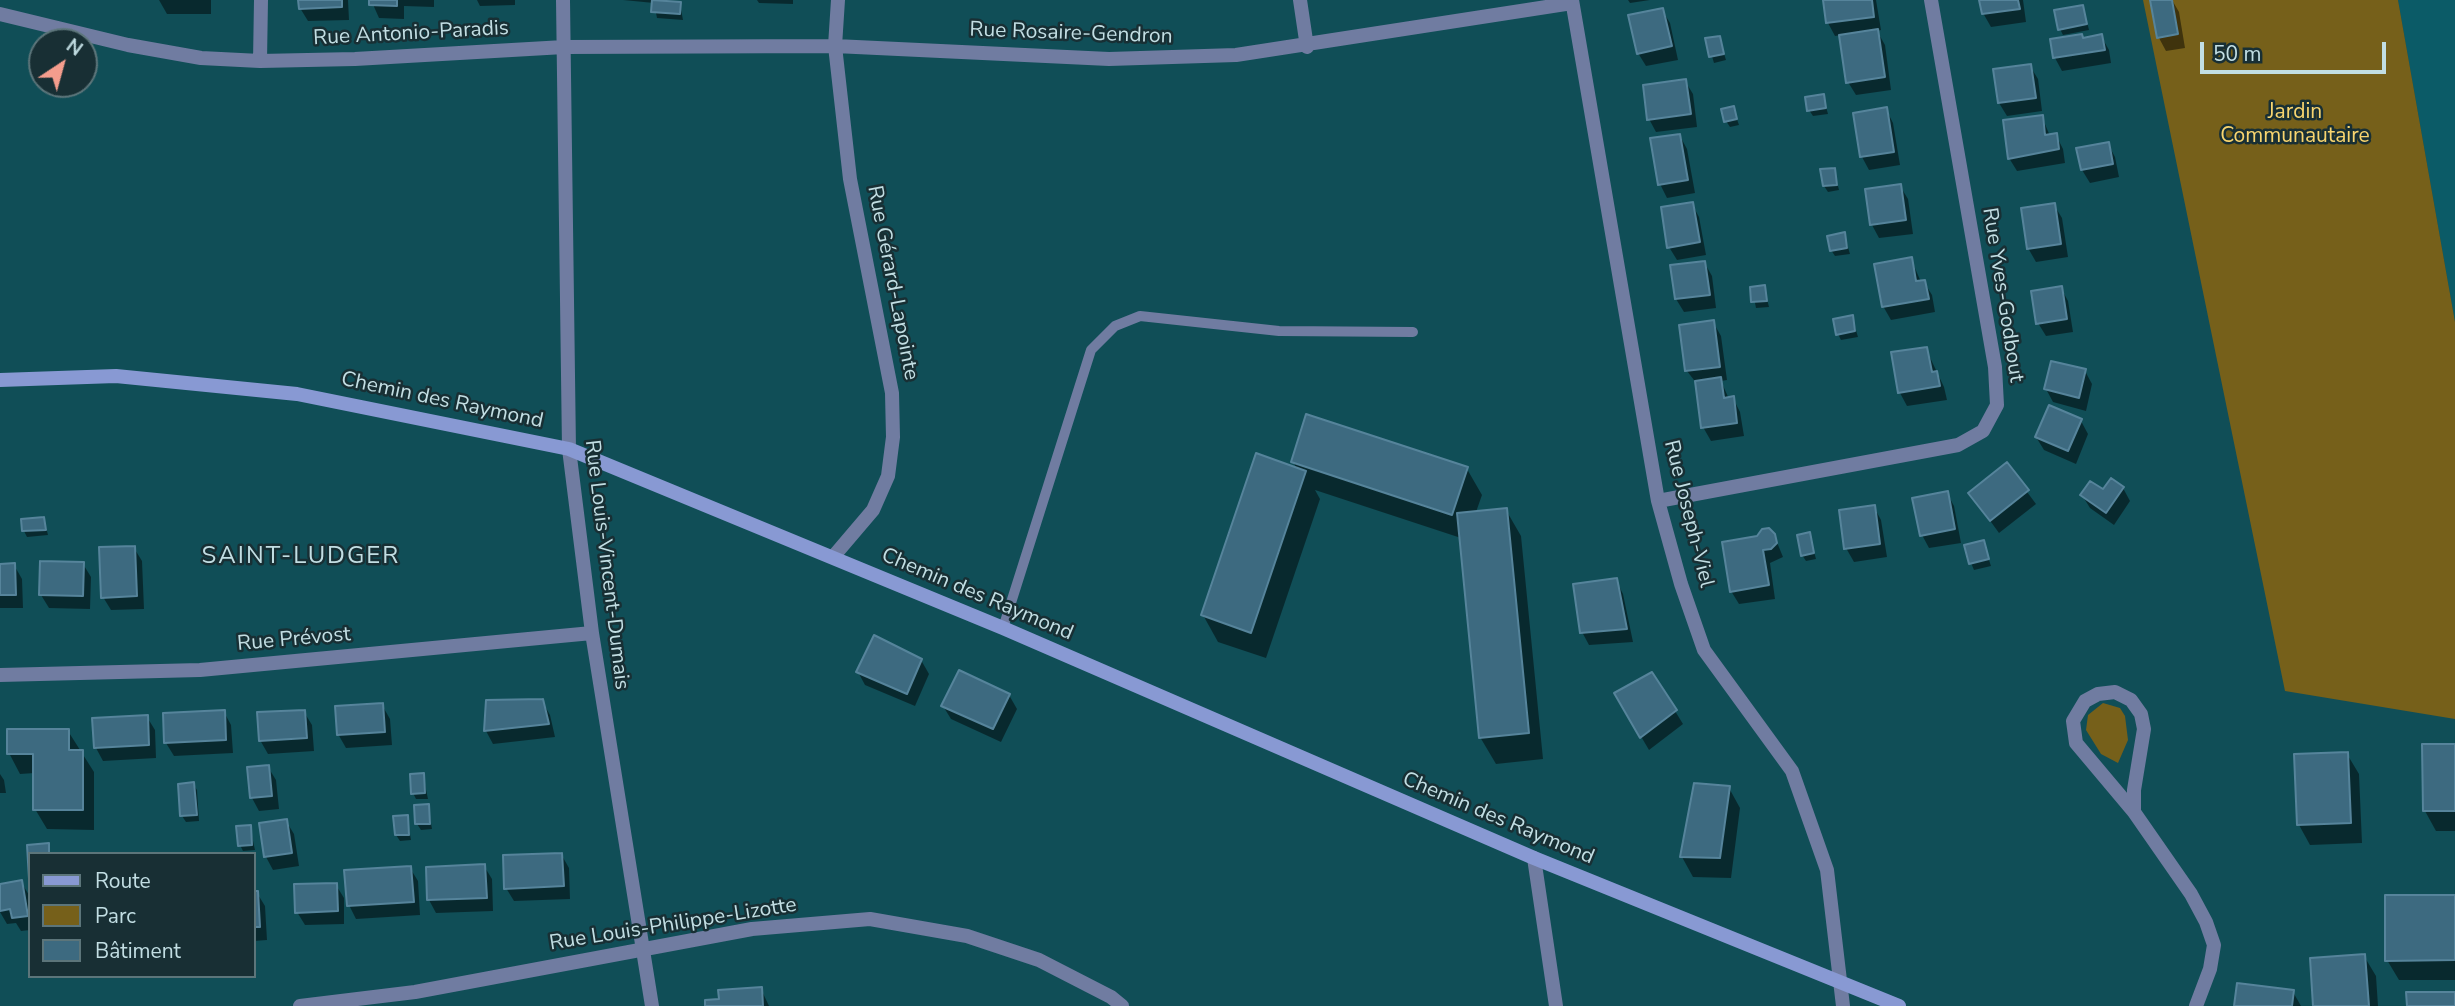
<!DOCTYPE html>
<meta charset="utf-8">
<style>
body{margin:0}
#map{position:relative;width:2455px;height:1006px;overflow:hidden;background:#104e57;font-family:"Nunito Sans",sans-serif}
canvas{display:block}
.legend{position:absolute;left:28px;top:852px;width:228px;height:126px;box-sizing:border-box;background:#182f34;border:2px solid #5c757a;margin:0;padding:9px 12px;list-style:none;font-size:21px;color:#c2dee3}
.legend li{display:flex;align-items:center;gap:14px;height:35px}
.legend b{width:35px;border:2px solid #5c757a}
.north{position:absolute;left:28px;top:28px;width:70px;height:70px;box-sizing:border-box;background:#182f34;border:2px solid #5c757a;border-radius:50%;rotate:36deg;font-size:19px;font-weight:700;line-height:28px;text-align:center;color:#c2dee3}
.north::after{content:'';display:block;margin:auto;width:24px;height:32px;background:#f49d8d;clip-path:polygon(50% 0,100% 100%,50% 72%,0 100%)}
.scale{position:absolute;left:2200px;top:42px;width:186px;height:32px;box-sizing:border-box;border:4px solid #c2dee3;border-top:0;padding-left:9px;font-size:21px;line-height:24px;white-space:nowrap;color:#c2dee3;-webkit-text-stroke:5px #182f34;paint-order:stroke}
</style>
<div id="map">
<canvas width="2455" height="1006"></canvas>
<ul class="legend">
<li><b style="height:9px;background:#8899d3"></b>Route</li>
<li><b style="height:19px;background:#76601a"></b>Parc</li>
<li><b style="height:19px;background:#3d6a80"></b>Bâtiment</li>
</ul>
<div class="north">N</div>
<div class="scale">50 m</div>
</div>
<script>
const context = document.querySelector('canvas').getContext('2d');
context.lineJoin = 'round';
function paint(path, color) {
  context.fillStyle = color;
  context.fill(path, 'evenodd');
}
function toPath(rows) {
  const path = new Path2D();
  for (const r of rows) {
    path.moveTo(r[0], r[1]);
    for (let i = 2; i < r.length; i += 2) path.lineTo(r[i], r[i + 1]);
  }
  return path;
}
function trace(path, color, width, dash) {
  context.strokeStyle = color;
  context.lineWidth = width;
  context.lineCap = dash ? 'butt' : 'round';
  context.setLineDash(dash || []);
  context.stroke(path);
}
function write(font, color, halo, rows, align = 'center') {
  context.font = font + ' "Nunito Sans",sans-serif';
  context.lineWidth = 5;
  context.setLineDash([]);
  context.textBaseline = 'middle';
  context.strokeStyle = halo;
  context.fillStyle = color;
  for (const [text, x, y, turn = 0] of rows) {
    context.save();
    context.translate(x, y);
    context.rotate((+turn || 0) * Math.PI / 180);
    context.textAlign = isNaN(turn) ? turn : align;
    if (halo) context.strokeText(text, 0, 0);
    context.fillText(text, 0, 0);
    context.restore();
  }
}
const built = toPath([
 [2398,0,2455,0,2455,322]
]);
const green = toPath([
 [2143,0,2398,0,2455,322,2455,719,2285,691],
 [2103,703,2120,708,2125,716,2128,740,2118,763,2101,754,2086,730,2088,715]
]);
const shadow = toPath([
 [159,0,211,0,211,14,167,14],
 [300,0,348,0,349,20,308,21,300,8],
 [371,0,434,0,434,7,404,6,404,19,379,18],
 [477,0,515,0,515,5,480,6],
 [656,0,680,4,683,20,657,18,654,3,623,0],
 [757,0,793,0,793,4,759,3],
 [1628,0,1650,0,1630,3],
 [1825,0,1876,0,1881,30,1877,31,1885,45,1891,90,1856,95,1848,82,1841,35,1835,36,1828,23],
 [1981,0,2023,0,2026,22,1991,27,1983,13],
 [2163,0,2172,0,2179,12,2185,48,2166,51,2159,38],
 [2083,6,2089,30,2063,35,2060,29],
 [1662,10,1670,23,1678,60,1646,66,1638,53],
 [2101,36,2109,50,2111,63,2062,71,2055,58,2084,39],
 [1719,38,1726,60,1714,63,1707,40],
 [2030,66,2038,79,2042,111,2007,116,1999,103],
 [1685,81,1693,94,1697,127,1656,132,1649,119],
 [1823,96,1828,114,1813,116,1809,110],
 [1733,108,1739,125,1730,127,1726,121],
 [1886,109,1893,123,1900,165,1869,170,1862,157],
 [2042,117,2050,136,2056,135,2063,149,2065,163,2017,171,2009,158],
 [1680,136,1687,149,1695,193,1667,198,1660,184],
 [2108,144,2115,157,2119,177,2090,183,2082,170],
 [1834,170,1839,190,1828,192,1824,186],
 [1900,186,1908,199,1913,234,1879,238,1872,225],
 [1692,204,1699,217,1706,255,1677,260,1669,247],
 [2054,205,2062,218,2068,257,2036,262,2028,248],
 [1844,234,1850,254,1835,256,1831,250],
 [1911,259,1921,282,1924,282,1932,295,1935,312,1891,320,1883,306],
 [1704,262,1712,276,1716,308,1684,312,1676,299],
 [1764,287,1769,307,1756,308,1752,288],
 [2061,288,2068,301,2073,332,2046,336,2038,323],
 [1852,317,1858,337,1841,340,1838,334],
 [1713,322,1721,336,1727,380,1721,381,1729,399,1733,398,1740,412,1744,436,1711,441,1703,427,1697,384,1687,371],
 [1926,349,1944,387,1947,400,1907,406,1900,393,1893,354],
 [2085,371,2092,384,2086,411,2053,402,2046,389],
 [2081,421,2088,434,2076,464,2044,450,2036,437],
 [1293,461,1467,469,1482,495,1476,512,1506,510,1521,536,1543,759,1496,764,1480,737,1461,538,1315,490,1320,499,1266,658,1218,642,1203,615,1297,470],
 [2007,465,2036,504,1999,533,1970,493],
 [2123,488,2130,501,2114,525,2090,508,2082,495],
 [1947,493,1954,506,1961,543,1929,548,1922,535],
 [1874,507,1881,520,1887,557,1854,562,1846,548],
 [44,519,48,535,27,537,24,531],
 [1809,534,1816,559,1806,561,1802,555],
 [1774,535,1783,557,1770,563,1775,599,1739,604,1731,591],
 [1983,542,1991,566,1974,570,1971,563],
 [134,548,142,561,144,609,111,610,103,597],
 [83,564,91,577,90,609,49,608,41,595],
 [14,565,22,579,23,608,0,608,0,566],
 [1616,580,1623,594,1633,642,1589,645,1582,632],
 [921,660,929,674,915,706,865,685,858,672],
 [1616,694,1675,711,1683,724,1649,750],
 [1009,695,1017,709,1001,742,951,719,943,706],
 [542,701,550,715,555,737,493,744,486,731],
 [382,705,390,719,392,745,346,748,338,734],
 [224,712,231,725,233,753,174,756,166,743],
 [304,712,312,725,314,751,268,754,260,740],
 [147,717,155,730,156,758,103,761,96,748],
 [68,731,94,772,94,830,47,829,35,809,35,773,20,774,9,753],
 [2455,746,2455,831,2436,831,2425,811],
 [2347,754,2359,774,2362,843,2310,845,2299,825,2296,756],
 [268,767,276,780,279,809,259,811,252,798],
 [0,774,4,780,6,793,0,793],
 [423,775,428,799,416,799,413,793],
 [193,784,197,790,199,821,186,822,182,816,180,785],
 [1729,788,1740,808,1731,878,1693,877,1682,857],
 [428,806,432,829,421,830,417,824],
 [407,817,411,840,400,841,396,835],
 [286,821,294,834,299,866,273,870,266,857,261,824],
 [250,827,255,850,243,851,240,845],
 [561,854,569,868,570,899,514,901,506,888],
 [484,866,492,879,493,911,436,913,429,900],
 [410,868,418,881,420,915,356,919,349,905],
 [21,882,29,895,30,930,21,931,16,923,7,924,0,912,0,885],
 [336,885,344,898,344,924,305,925,297,912],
 [254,893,257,893,265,906,267,940,254,941],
 [2455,896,2455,980,2399,980,2387,960],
 [2364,956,2376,976,2378,1006,2315,1006],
 [761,989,769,1006,707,1006,721,1001],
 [2293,992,2301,1006,2235,1006]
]);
const building = toPath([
 [298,0,342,0,342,7,299,9,298,0],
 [369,0,397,0,397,6,369,5,369,0],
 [652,0,681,2,680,14,651,12,652,0],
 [1823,0,1872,0,1874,17,1826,23,1823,0],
 [1979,0,2018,0,2020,9,1982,14,1979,0],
 [2150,0,2172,0,2178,34,2157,38,2150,0],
 [2083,5,2087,24,2058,30,2054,10,2083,5],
 [1663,8,1672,46,1637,54,1628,15,1663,8],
 [1878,29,1885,77,1846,83,1839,35,1878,29],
 [2082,34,2083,38,2102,34,2105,50,2053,58,2050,39,2082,34],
 [1720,36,1724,54,1709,57,1705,38,1720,36],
 [2031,64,2036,98,1998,103,1993,69,2031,64],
 [1686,79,1691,114,1647,120,1643,85,1686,79],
 [1824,94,1826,108,1807,111,1805,97,1824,94],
 [1734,106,1737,119,1724,122,1721,109,1734,106],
 [1887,107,1894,152,1860,157,1853,113,1887,107],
 [2043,115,2045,135,2057,133,2059,149,2008,159,2003,120,2043,115],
 [1680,134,1688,180,1658,185,1650,138,1680,134],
 [2109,142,2113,164,2081,170,2076,148,2109,142],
 [1835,168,1837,185,1823,186,1820,169,1835,168],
 [1901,184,1906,220,1870,225,1865,189,1901,184],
 [1693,202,1700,242,1667,248,1661,207,1693,202],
 [2055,203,2061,244,2027,249,2021,208,2055,203],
 [1845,232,1847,248,1830,251,1827,236,1845,232],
 [1912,257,1916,281,1925,280,1929,299,1882,307,1874,264,1912,257],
 [1705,261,1710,295,1675,299,1670,265,1705,261],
 [1765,285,1767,301,1751,302,1750,287,1765,285],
 [2062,286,2067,319,2036,324,2031,291,2062,286],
 [1853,315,1855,331,1836,335,1833,319,1853,315],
 [1714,320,1720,367,1685,371,1679,325,1714,320],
 [1927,347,1932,372,1937,371,1940,386,1898,393,1891,352,1927,347],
 [2051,361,2086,369,2079,398,2044,389,2051,361],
 [1721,377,1724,398,1734,396,1737,423,1701,428,1695,381,1721,377],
 [2049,405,2082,419,2068,451,2035,437,2049,405],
 [1306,414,1468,467,1452,515,1291,462,1306,414],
 [1256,453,1306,471,1251,633,1201,615,1256,453],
 [2007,462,2029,490,1990,521,1968,493,2007,462],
 [2111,478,2124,487,2106,513,2080,495,2090,481,2103,489,2111,478],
 [1948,491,1955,529,1920,536,1912,498,1948,491],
 [1875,505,1880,544,1844,549,1839,510,1875,505],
 [1507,508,1529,733,1479,738,1457,513,1507,508],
 [44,517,46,530,22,531,21,519,44,517],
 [1769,528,1775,534,1777,543,1771,549,1763,550,1769,585,1730,592,1722,542,1757,536,1762,529,1769,528],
 [1810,532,1814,553,1801,556,1797,535,1810,532],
 [1984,540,1989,559,1969,564,1964,545,1984,540],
 [135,546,137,596,101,598,99,547,135,546],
 [40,561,84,562,83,596,39,595,40,561],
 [15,563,16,595,0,595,0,564,15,563],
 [1617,578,1627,629,1580,633,1573,584,1617,578],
 [874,635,922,659,907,694,856,672,874,635],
 [959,670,1010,694,993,729,941,706,959,670],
 [1652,672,1677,710,1640,738,1614,693,1652,672],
 [543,699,549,724,484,731,486,700,543,699],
 [383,703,385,732,337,735,335,706,383,703],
 [225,710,226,740,164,743,163,713,225,710],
 [305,710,307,738,259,741,257,712,305,710],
 [148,715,149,745,94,748,92,718,148,715],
 [7,729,69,729,69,750,83,750,83,810,33,810,33,754,7,754,7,729],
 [2422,744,2455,744,2455,811,2423,811,2422,744],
 [2348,752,2351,823,2297,825,2294,754,2348,752],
 [269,765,272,796,250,798,247,767,269,765],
 [424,773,425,793,411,794,410,774,424,773],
 [194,782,197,815,180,816,178,784,194,782],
 [1694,783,1730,786,1720,858,1680,857,1694,783],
 [429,804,430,824,415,824,414,805,429,804],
 [408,815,409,835,395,835,393,816,408,815],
 [287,819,292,853,264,857,259,823,287,819],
 [251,825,252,845,238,846,236,826,251,825],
 [49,843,49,854,30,854,29,879,27,845,49,843],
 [562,853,564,886,504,889,503,855,562,853],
 [485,864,487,898,427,900,426,867,485,864],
 [411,866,414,902,347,906,344,870,411,866],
 [22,880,28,916,12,918,10,909,0,911,0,884,22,880],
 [337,883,338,911,295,913,294,884,337,883],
 [254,891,258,891,260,927,254,927,254,891],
 [2385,895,2455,895,2455,960,2385,961,2385,895],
 [2365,954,2369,1006,2313,1006,2310,958,2365,954],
 [2237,983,2294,990,2292,1006,2234,1006,2237,983],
 [762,987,763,1006,705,1006,705,1000,719,999,718,990,762,987],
 [2406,992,2455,992,2455,1006,2407,1006,2406,992]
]);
const lane = toPath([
 [1003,628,1091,350,1115,326,1140,316,1279,331,1413,332]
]);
const street = toPath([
 [563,0,569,449,592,633,652,1006],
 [1300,0,1307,47],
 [1572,0,1658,501,1681,584,1704,650,1792,771,1827,870,1843,1006],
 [0,14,128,45,201,58,260,61,355,59,564,47,835,46,1109,59,1236,55,1572,3],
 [260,61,261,0],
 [1658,501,1958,445,1983,431,1997,405,1995,367,1931,0],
 [833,557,873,510,888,476,893,437,892,393,850,179,835,46,838,0],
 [0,675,200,670,592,633],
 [2134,812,2134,790,2144,729,2141,714,2131,700,2115,692,2098,694,2085,701,2073,721,2076,743,2134,812,2191,894,2206,922,2214,945,2210,969,2196,1006],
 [1534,858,1556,1006],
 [300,1006,415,992,752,929,870,919,967,936,1039,960,1111,997,1122,1006]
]);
const secondary = toPath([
 [0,380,116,376,297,394,569,449,1003,628,1534,858,1899,1006]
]);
const streetNames = [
 ["Rue Antonio-Paradis",411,34,-3],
 ["Rue Rosaire-Gendron",1071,34,2],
 ["Rue Gérard-Lapointe",892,283,79],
 ["Rue Yves-Godbout",2002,295,81],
 ["Chemin des Raymond",442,401,12],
 ["Rue Joseph-Viel",1688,514,76],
 ["Rue Louis-Vincent-Dumais",606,565,83],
 ["Chemin des Raymond",977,595,23],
 ["Rue Prévost",294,640,-5],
 ["Chemin des Raymond",1498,819,23],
 ["Rue Louis-Philippe-Lizotte",673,925,-9]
];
const parkNames = [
 ["Jardin",2295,113],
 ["Communautaire",2295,137]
];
const quarterNames = [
 ["SAINT-LUDGER",301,557]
];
paint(built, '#0b5b67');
paint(green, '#76601a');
paint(shadow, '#0007');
paint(building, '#3d6a80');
trace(building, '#56849b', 2);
trace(lane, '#707ca1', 10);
trace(street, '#707ca1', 14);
trace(secondary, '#8899d3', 14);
write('21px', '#c2dee3', '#182f34', streetNames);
write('21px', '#f8d56f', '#182f34', parkNames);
context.letterSpacing = '2px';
write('24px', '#c2dee3', '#182f34', quarterNames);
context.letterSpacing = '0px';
</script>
